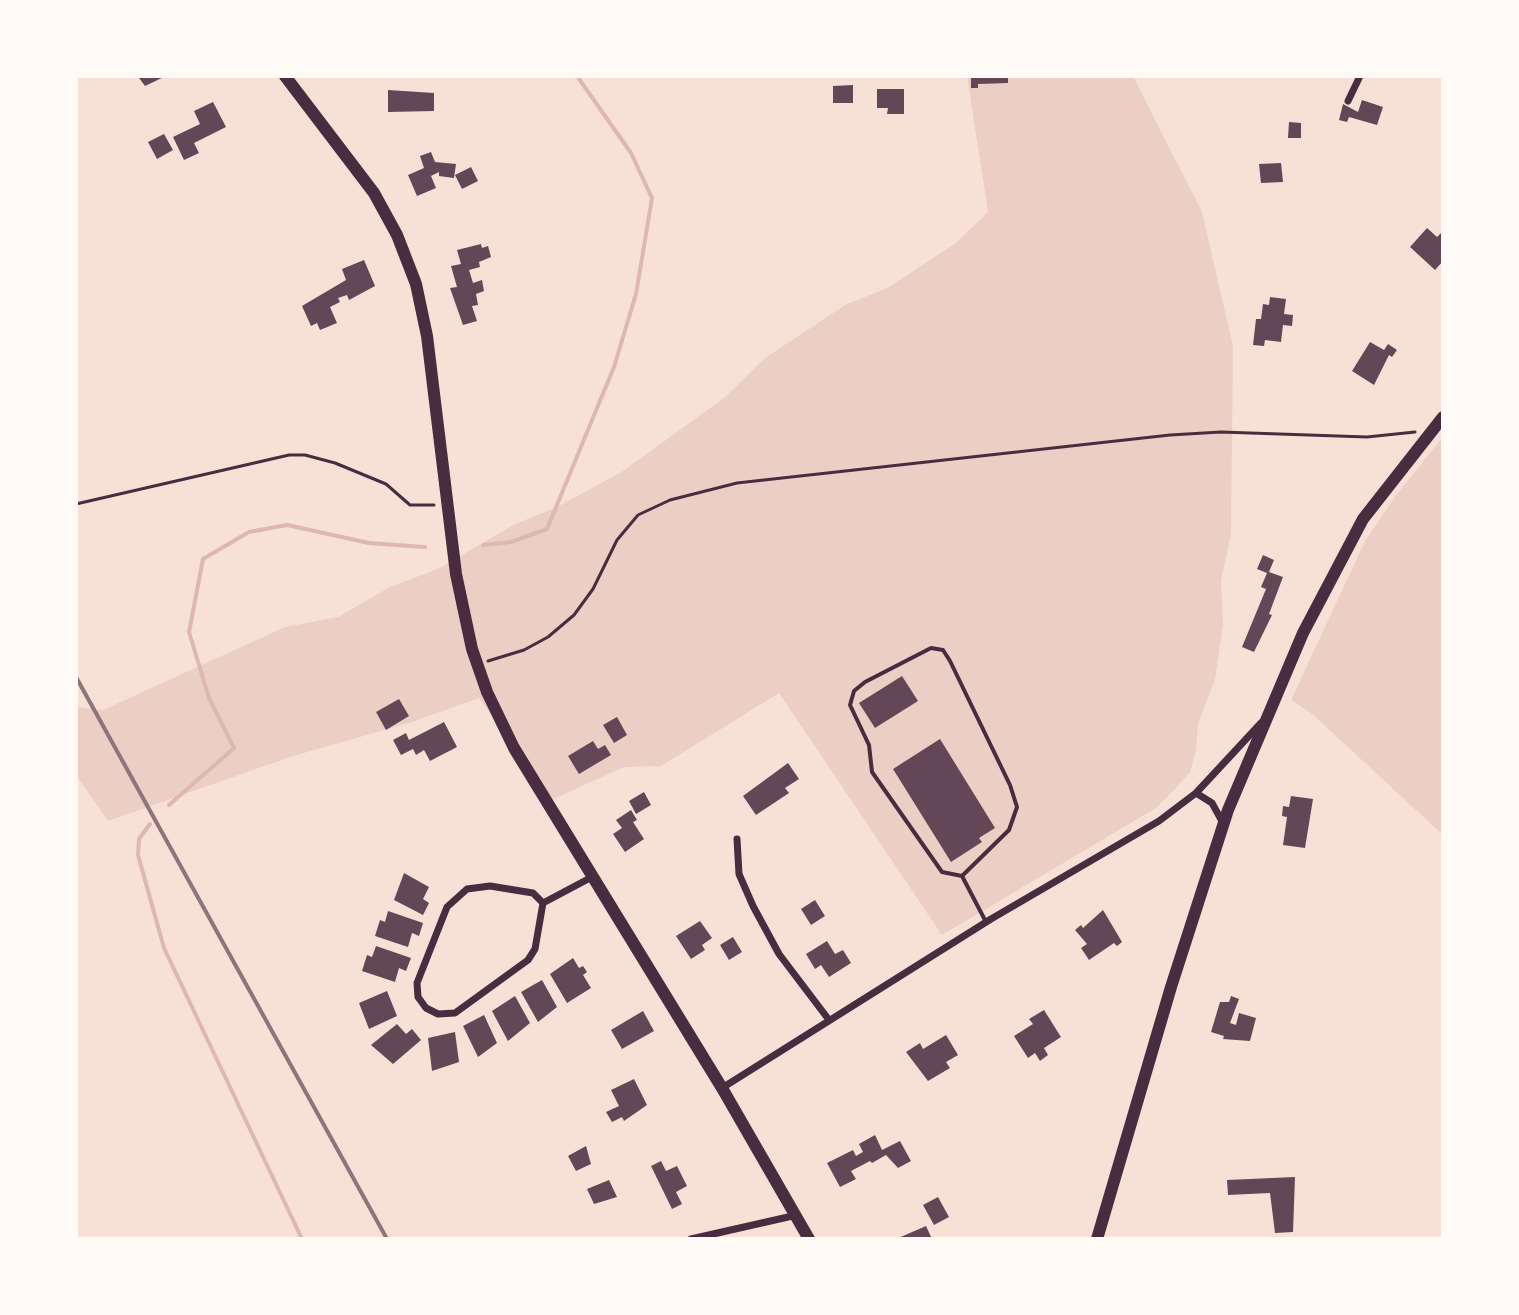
<!DOCTYPE html>
<style>
body{margin:0}
#map{position:relative;width:1519px;height:1315px;overflow:hidden;background:#f7e1d7;font-family:"Asap Condensed",sans-serif}
canvas{display:block}
.frame{position:absolute;inset:0;border:78px solid #fffaf5;pointer-events:none}
</style>
<div id="map">
<canvas width="1519" height="1315"></canvas>
<div class="frame"></div>
</div>
<script>
const context = document.querySelector('canvas').getContext('2d');
context.lineJoin = 'round';
function paint(path, color) {
  context.fillStyle = color;
  context.fill(path, 'evenodd');
}
function toPath(rows) {
  const path = new Path2D();
  for (const r of rows) {
    path.moveTo(r[0], r[1]);
    for (let i = 2; i < r.length; i += 2) path.lineTo(r[i], r[i + 1]);
  }
  return path;
}
function trace(path, color, width, dash) {
  context.strokeStyle = color;
  context.lineWidth = width;
  context.lineCap = dash ? 'butt' : 'round';
  context.setLineDash(dash || []);
  context.stroke(path);
}
const green = toPath([
 [967,76,1133,76,1202,212,1233,346,1231,534,1221,581,1223,625,1215,679,1198,724,1196,750,1190,773,1156,808,942,935,779,693,661,766,624,767,553,799,479,698,412,722,290,757,108,821,76,775,76,707,103,710,285,627,338,617,390,587,440,568,513,525,557,507,623,471,724,398,765,358,845,305,887,288,956,243,988,212],
 [1443,437,1443,835,1311,713,1291,700,1365,541,1397,494]
]);
const stream = toPath([
 [483,545,511,542,547,529,614,367,636,294,652,198,631,153,577,76],
 [169,805,234,748,209,698,189,632,203,559,249,532,287,525,369,543,425,547],
 [150,824,139,839,138,855,164,948,302,1239]
]);
const building = toPath([
 [143,76,166,76,145,86,139,78],
 [971,76,1008,76,1008,83,978,84,978,88,971,88],
 [853,85,853,103,833,103,833,86],
 [877,89,904,89,904,114,887,114,888,108,877,108],
 [388,90,434,93,434,111,388,112],
 [1362,100,1383,107,1377,125,1349,117,1347,122,1339,120,1343,104,1358,112],
 [213,102,226,127,194,143,199,153,184,160,173,137,200,124,194,111],
 [1289,122,1301,123,1301,138,1288,138],
 [164,134,173,150,157,159,148,142],
 [431,152,435,162,456,164,454,178,439,176,439,172,431,176,436,188,417,196,408,175,424,168,420,156],
 [1281,163,1283,182,1261,183,1259,164],
 [471,167,478,181,462,189,455,175],
 [1427,228,1437,237,1443,231,1443,261,1435,270,1410,247],
 [481,244,482,248,488,246,491,257,479,262,480,267,469,270,473,283,482,280,484,291,476,294,478,305,472,306,477,321,463,325,450,288,457,287,451,266,461,264,457,250],
 [364,260,375,286,349,300,347,295,338,298,340,302,330,307,337,323,320,330,317,323,311,326,302,306,346,280,342,269],
 [1270,297,1286,299,1284,314,1293,315,1292,326,1283,325,1281,342,1265,340,1264,346,1253,345,1256,319,1261,319,1263,304,1269,305],
 [1370,342,1384,350,1388,344,1397,350,1392,357,1389,355,1374,385,1352,371],
 [1263,555,1274,560,1269,572,1283,577,1269,614,1272,615,1254,652,1242,647,1266,589,1261,587,1267,573,1257,569],
 [902,676,918,701,875,728,859,703],
 [399,699,409,716,386,730,376,712],
 [617,717,627,735,614,743,603,725],
 [444,722,457,747,430,761,424,750,416,755,413,749,401,755,393,740,406,733,409,740],
 [940,739,995,828,979,838,982,842,951,862,893,769],
 [593,741,598,749,605,745,611,755,579,774,568,756],
 [788,763,799,779,785,788,789,793,756,815,743,796],
 [644,792,651,805,636,814,629,801],
 [1291,796,1313,799,1305,848,1283,845,1287,817,1282,816,1283,806,1289,807],
 [631,810,637,820,633,822,644,839,625,852,613,834,622,828,616,820],
 [404,873,429,887,423,899,429,903,423,915,394,900],
 [815,900,825,916,811,925,801,909],
 [1103,910,1122,942,1117,946,1114,943,1089,960,1081,948,1087,944,1075,930,1081,925,1083,928],
 [388,911,423,923,419,936,412,933,408,947,375,936,380,920,385,922],
 [700,921,712,938,702,945,705,950,691,959,676,936],
 [733,937,742,952,729,960,720,945],
 [827,941,835,954,843,950,851,963,829,977,821,965,815,969,806,954],
 [376,946,411,958,406,971,399,968,395,982,362,971,367,955,372,957],
 [573,958,579,968,583,966,587,972,583,975,591,988,567,1003,550,974],
 [542,980,557,1007,538,1022,521,992],
 [387,991,397,1016,369,1029,359,1003],
 [515,996,530,1023,508,1041,492,1011],
 [1231,996,1239,999,1230,1023,1236,1025,1239,1013,1256,1018,1250,1041,1223,1039,1224,1036,1211,1032,1220,1002,1229,1002],
 [1044,1010,1061,1037,1044,1048,1048,1055,1040,1061,1035,1053,1028,1058,1014,1036,1033,1024,1029,1019],
 [643,1011,654,1031,622,1049,611,1030],
 [484,1015,497,1043,478,1057,463,1026],
 [397,1024,406,1034,412,1029,421,1040,393,1064,371,1045],
 [455,1032,459,1062,432,1071,428,1038],
 [946,1035,958,1055,946,1062,950,1068,928,1081,906,1052,920,1043,923,1049],
 [634,1079,647,1105,624,1121,622,1117,612,1122,606,1112,619,1106,611,1090],
 [875,1135,882,1150,900,1141,911,1161,898,1168,886,1155,872,1163,870,1161,851,1171,856,1179,840,1187,827,1163,853,1150,856,1156,863,1152,859,1144],
 [586,1146,591,1164,576,1171,568,1156],
 [661,1161,666,1171,677,1166,687,1186,676,1192,682,1204,672,1209,651,1166],
 [1295,1177,1293,1232,1275,1233,1270,1193,1228,1195,1227,1180],
 [609,1180,617,1197,594,1204,587,1189],
 [938,1197,949,1217,934,1225,923,1205],
 [926,1226,932,1239,896,1239]
]);
const path = toPath([
 [76,504,289,455,305,455,335,463,386,484,410,505,434,505],
 [488,661,524,650,548,637,574,615,593,589,617,540,638,515,670,500,737,483,1170,435,1221,432,1367,437,1415,432]
]);
const service = toPath([
 [962,876,942,872,872,772,869,745,850,705,854,691,865,682,931,648,943,650,950,661,1010,785,1017,807,1009,830,962,876,986,922]
]);
const minor = toPath([
 [1348,101,1360,76],
 [1196,793,1212,803,1223,823],
 [737,839,739,874,753,906,779,954,829,1020],
 [490,886,533,893,543,903,535,949,528,960,455,1013,438,1014,426,1008,418,997,417,983,447,907,467,889,490,886],
 [543,903,592,877],
 [722,1088,991,919,1159,821,1196,793,1261,723],
 [691,1239,797,1215]
]);
const primary = toPath([
 [285,76,374,193,397,235,416,284,427,336,456,574,472,649,487,692,514,748,722,1088,809,1239],
 [1097,1239,1171,987,1228,810,1303,633,1363,519,1443,417]
]);
const rail = toPath([
 [76,677,387,1239]
]);
paint(green, '#ebcfc5');
trace(stream, '#dcb8b0', 4);
paint(building, '#644757');
trace(path, '#4a2c40', 3);
trace(service, '#4a2c40', 4);
trace(minor, '#4a2c40', 7);
trace(primary, '#4a2c40', 12);
trace(rail, '#8f747c', 4);
</script>
